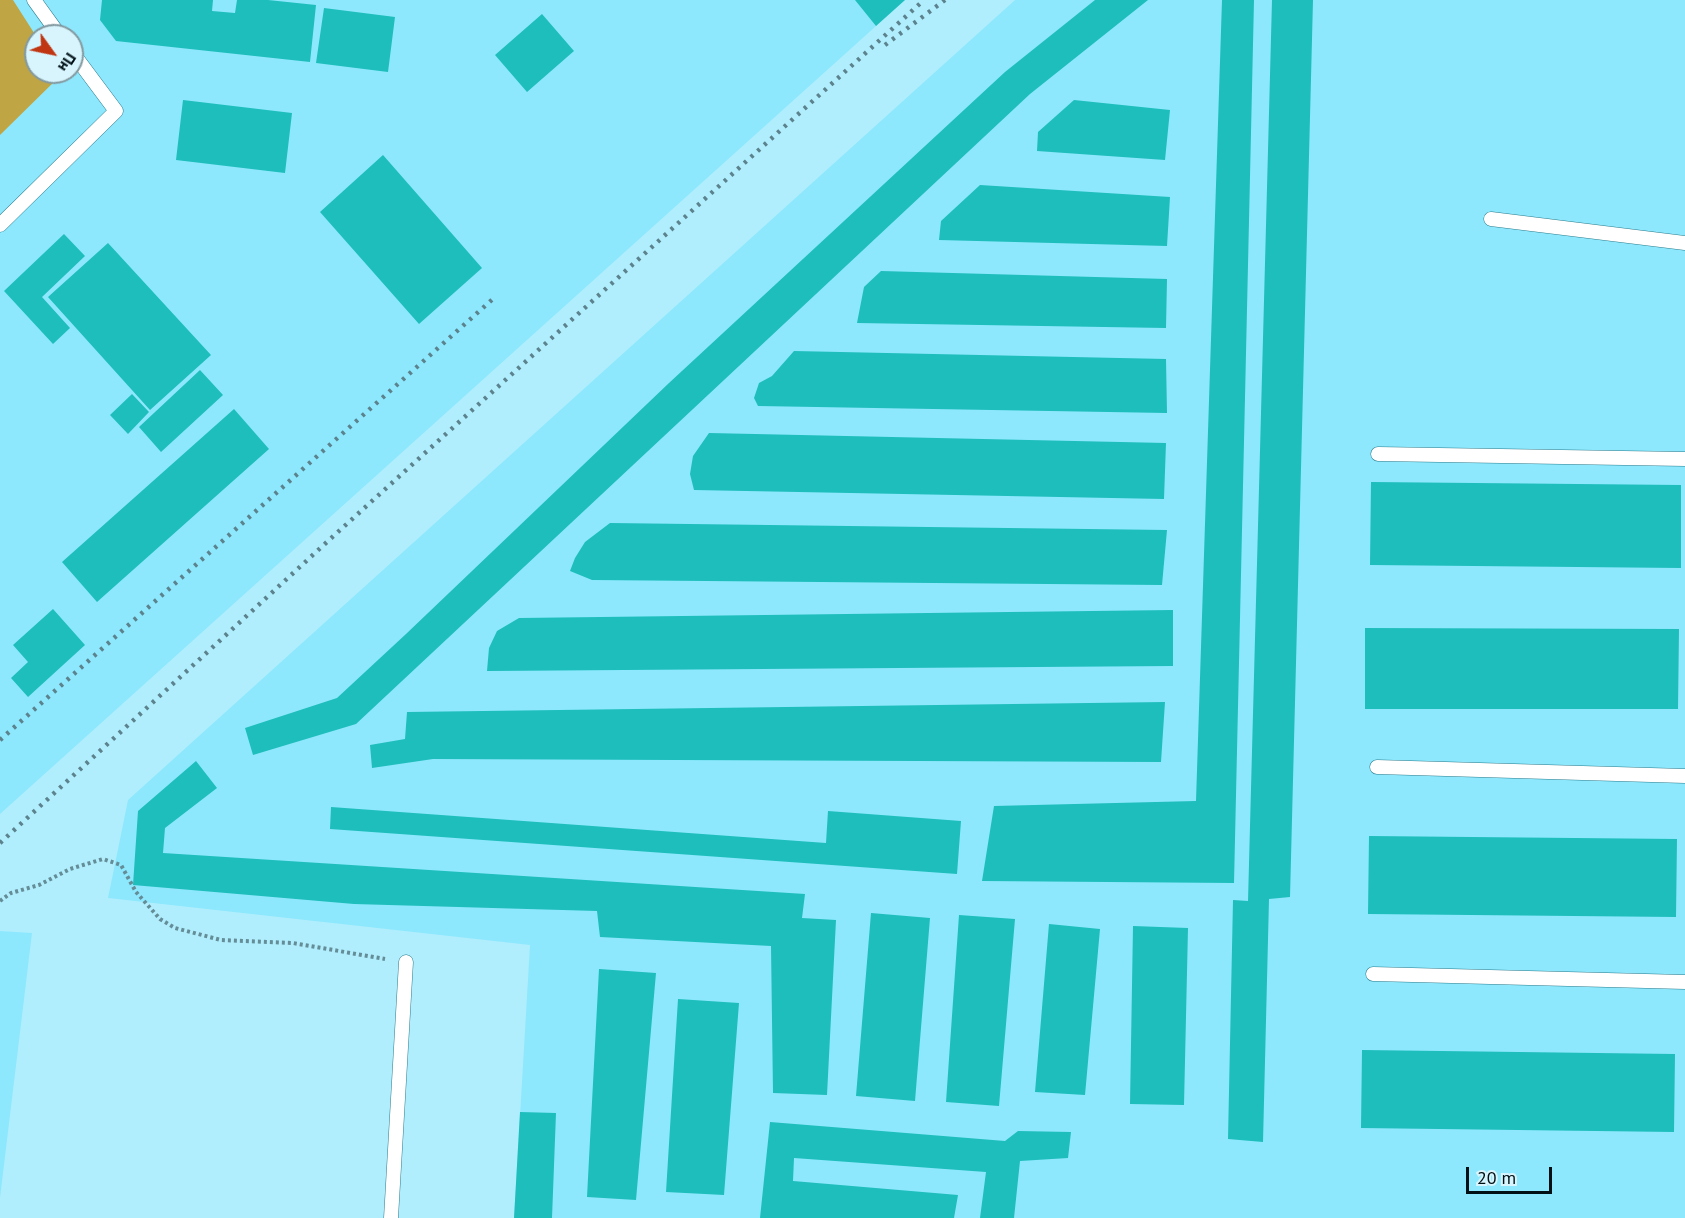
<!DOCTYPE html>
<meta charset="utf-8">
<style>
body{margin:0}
#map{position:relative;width:1685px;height:1218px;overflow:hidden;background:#b1eefd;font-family:"PT Sans",sans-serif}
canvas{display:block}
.north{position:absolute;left:24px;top:24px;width:60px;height:60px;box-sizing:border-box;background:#d8f5fd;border:2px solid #8299a0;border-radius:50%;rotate:123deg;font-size:16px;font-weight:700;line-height:24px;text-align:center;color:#001015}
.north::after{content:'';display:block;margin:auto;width:21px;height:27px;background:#c03613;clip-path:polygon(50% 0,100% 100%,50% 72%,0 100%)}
.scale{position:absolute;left:1466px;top:1167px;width:86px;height:27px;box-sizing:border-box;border:3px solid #001015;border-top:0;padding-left:8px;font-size:18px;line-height:21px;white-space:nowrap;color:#001015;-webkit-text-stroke:4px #d8f5fd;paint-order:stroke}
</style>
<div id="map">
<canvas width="1685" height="1218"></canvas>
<div class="north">Пн</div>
<div class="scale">20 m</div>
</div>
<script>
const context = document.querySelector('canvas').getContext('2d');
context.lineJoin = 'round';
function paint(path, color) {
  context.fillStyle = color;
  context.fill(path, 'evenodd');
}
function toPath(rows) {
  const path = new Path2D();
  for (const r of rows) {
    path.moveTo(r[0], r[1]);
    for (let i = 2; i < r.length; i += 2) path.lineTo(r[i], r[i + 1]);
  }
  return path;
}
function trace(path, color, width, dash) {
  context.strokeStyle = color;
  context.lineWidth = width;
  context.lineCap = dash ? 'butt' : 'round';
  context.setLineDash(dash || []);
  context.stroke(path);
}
const built = toPath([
 [0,0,905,0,0,814],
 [36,36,72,36,72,72,36,72],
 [1015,0,1685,0,1685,1218,514,1218,530,945,108,898,128,800],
 [0,931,32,933,0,1198]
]);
const forest = toPath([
 [0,0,13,0,36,36,36,72,60,72,61,75,0,135]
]);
const building = toPath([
 [102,0,213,0,212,11,235,13,237,0,268,0,316,5,310,62,116,41,100,20],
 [855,0,905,0,876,26],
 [1095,0,1148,0,1030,94,356,724,253,755,245,728,337,698,406,634,669,383,1005,72],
 [1222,0,1254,0,1234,883,982,881,994,806,1196,801],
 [1272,0,1313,0,1290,897,1269,899,1263,1142,1228,1139,1233,900,1248,901],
 [324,8,395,17,388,72,316,63],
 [542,14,574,51,527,92,495,55],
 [183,100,292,113,285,173,176,160],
 [1074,100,1170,110,1165,160,1037,151,1038,132],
 [383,155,482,268,419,324,320,212],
 [980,185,1170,197,1167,246,939,240,941,221],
 [64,234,85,256,42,297,70,328,53,344,4,291],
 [108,243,211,355,150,410,48,297],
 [881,271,1167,279,1166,328,857,323,864,287],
 [794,351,1166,359,1167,413,758,406,754,398,759,383,772,376],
 [200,370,223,395,161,452,139,427],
 [132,394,149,412,128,434,110,415],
 [234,409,269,449,97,602,62,562],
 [709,433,1166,443,1164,499,694,490,690,474,693,456],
 [1371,482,1681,485,1681,568,1370,565],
 [610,523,1167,530,1162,585,592,580,570,571,575,558,585,542],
 [53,609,85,645,28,697,11,678,28,662,13,645],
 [1173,610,1173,666,487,671,489,648,497,631,519,618],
 [1365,628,1679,629,1678,709,1365,709],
 [1165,702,1161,762,433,759,372,768,370,745,405,739,407,712],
 [196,761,217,788,165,828,163,853,805,894,802,918,836,920,827,1095,773,1093,771,946,600,937,597,911,354,904,133,885,138,811],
 [331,807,826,843,828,811,961,821,957,874,330,829],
 [1369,836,1677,839,1676,917,1368,914],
 [871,913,930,918,915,1101,856,1096],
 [959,915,1015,919,999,1106,946,1102],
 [1049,924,1100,929,1085,1095,1035,1092],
 [1133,926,1188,928,1184,1105,1130,1104],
 [599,969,656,973,636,1200,587,1197],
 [678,999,739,1003,724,1195,666,1192],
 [1362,1050,1675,1054,1674,1132,1361,1128],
 [520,1112,556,1113,552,1218,514,1218],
 [770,1122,1005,1141,1018,1131,1071,1132,1068,1158,1020,1161,1014,1218,980,1218,986,1172,794,1158,793,1181,958,1195,954,1218,760,1218]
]);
const path = toPath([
 [0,901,11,893,39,885,70,869,103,859,121,865,136,892,160,919,175,928,221,940,293,943,385,959]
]);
const lane = toPath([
 [34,0,60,36],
 [1491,219,1685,243],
 [0,225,116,111,72,52],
 [1378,454,1685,459],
 [1377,767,1685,776],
 [1373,974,1685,982],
 [391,1218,406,962]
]);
const rail = toPath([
 [885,45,945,0],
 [0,740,494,298],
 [0,843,328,541,924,0]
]);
paint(built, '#8de8fd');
paint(forest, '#bfa544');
paint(building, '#1ebebd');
trace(lane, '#2b7d8e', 15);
trace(path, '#648d97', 4, [3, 3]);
trace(lane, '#fff', 14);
trace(rail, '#5c838d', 4.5, [3, 6]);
</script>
